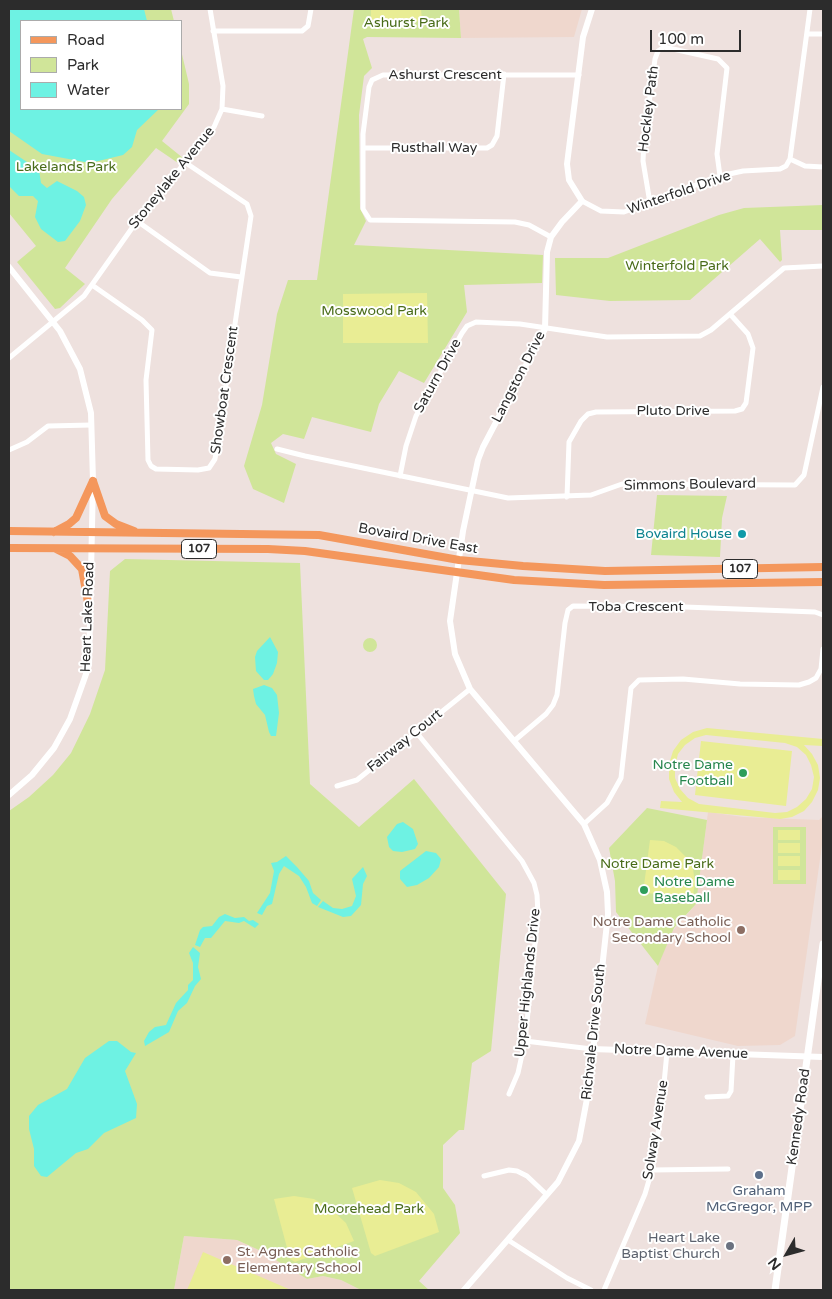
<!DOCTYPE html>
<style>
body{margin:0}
#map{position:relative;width:832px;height:1299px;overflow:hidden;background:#eee1de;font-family:"Varela Round",sans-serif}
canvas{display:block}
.frame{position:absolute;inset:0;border:10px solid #2c2c2c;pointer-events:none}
.legend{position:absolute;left:20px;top:20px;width:162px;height:90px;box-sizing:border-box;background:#fff;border:1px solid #ababab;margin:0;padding:6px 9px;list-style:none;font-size:15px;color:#2c2c2c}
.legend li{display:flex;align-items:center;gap:10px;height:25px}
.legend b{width:25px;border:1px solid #ababab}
.north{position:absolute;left:762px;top:1229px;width:50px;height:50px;-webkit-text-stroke:4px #fff;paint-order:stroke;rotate:232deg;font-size:14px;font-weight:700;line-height:20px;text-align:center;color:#2c2c2c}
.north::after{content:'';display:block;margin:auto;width:18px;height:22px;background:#2c2c2c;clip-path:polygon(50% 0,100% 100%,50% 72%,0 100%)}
.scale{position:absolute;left:650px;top:30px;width:91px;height:22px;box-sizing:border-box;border:2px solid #2c2c2c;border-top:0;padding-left:6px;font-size:15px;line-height:18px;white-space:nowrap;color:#2c2c2c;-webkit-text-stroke:4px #fff;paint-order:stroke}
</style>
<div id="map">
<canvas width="832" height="1299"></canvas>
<div class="frame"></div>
<ul class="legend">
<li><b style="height:6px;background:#f4975c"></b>Road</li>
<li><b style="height:14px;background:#d0e599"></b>Park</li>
<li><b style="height:14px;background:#6ef2e3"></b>Water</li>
</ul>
<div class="north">N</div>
<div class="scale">100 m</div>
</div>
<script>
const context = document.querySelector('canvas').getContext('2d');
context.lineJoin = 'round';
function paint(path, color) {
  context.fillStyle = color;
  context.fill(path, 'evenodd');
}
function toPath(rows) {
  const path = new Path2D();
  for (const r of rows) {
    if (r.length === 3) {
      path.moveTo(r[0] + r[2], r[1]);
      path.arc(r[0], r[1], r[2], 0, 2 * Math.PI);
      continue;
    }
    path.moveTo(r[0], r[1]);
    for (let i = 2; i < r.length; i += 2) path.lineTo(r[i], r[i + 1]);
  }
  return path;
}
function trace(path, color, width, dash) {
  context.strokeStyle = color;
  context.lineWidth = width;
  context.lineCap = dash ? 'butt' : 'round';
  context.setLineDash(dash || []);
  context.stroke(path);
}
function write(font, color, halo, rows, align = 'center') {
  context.font = font + ' "Varela Round",sans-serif';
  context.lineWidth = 4;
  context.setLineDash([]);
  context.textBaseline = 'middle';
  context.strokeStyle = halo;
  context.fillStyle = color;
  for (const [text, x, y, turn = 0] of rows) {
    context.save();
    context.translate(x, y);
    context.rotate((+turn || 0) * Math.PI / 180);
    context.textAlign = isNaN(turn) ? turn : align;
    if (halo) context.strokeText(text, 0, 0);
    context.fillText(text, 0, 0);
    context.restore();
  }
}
const education = toPath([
 [459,9,582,9,574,37,461,38],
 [708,812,743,817,819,820,823,816,823,838,795,1036,780,1045,738,1046,645,1024,658,966,671,933,696,904],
 [184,1236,237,1240,261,1251,307,1279,323,1276,341,1280,361,1290,174,1290]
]);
const green = toPath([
 [9,9,171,9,174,21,21,21,21,109,181,109,181,50,189,84,189,104,162,141,183,158,178,163,156,148,112,199,65,268,85,284,60,308,55,309,17,262,36,246,9,213],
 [354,9,459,9,461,38,367,37,363,39,372,68,364,76,359,115,360,208,366,221,354,245,543,255,542,283,464,285,467,312,424,383,399,371,379,404,371,432,312,417,304,439,283,434,271,443,276,454,296,464,284,503,253,489,244,466,262,405,277,314,288,280,317,280],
 [823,205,823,230,780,230,782,260,780,262,760,239,690,300,610,301,556,295,555,258,608,258,719,215,744,208],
 [657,495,727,496,722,518,720,557,651,555],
 [125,559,300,563,310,784,359,827,414,779,506,894,491,1051,472,1063,464,1130,459,1130,443,1145,443,1188,455,1205,460,1233,419,1281,429,1290,361,1290,341,1280,323,1276,307,1279,261,1251,237,1240,184,1236,174,1290,9,1290,9,811,29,797,53,775,71,753,90,714,105,670,110,571],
 [370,645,7],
 [647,808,707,820,696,904,674,928,658,966,616,912,615,881,609,848],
 [773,827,806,827,806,884,773,884]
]);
const pitch = toPath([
 [371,9,421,9,422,21,371,22],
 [427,293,428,343,343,343,343,294],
 [707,728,823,739,823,746,804,745,812,754,818,765,820,778,818,790,812,802,804,811,792,817,780,819,660,808,661,801,682,802,674,792,669,779,669,764,673,751,681,740,693,732],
 [706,735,785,743,797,747,806,755,811,765,814,777,812,789,806,799,797,807,787,812,775,813,699,804,688,798,680,789,675,778,675,766,678,754,685,745,695,738],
 [701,741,792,751,786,806,695,795],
 [778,830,800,830,800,840,778,840],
 [650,840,664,841,676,847,686,857,693,869,695,882,693,896,643,893],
 [778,843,800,843,800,853,778,853],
 [778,856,800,856,800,866,778,866],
 [778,870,800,870,800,880,778,880],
 [380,1180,399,1183,416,1192,434,1214,439,1232,375,1256,371,1253,352,1188],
 [294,1196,314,1199,331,1209,346,1223,354,1241,295,1262,290,1259,274,1199],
 [203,1252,291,1290,187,1290]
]);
const water = toPath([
 [9,9,144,9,147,21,21,21,21,109,159,109,137,130,132,147,123,155,90,163,42,154,9,131],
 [9,150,39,170,41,183,47,188,57,181,77,191,84,197,86,205,80,221,65,241,58,242,41,229,35,217,38,201,33,196,19,196,9,186],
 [270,637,278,652,277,663,273,674,268,680,264,680,256,671,255,657,257,651],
 [264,685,272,688,277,695,279,713,276,736,271,736,269,732,265,715,256,704,254,696,253,689],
 [403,822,413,829,418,844,415,849,402,852,393,851,389,847,387,837,397,824],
 [426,851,436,853,441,859,439,867,429,878,417,885,407,887,400,879,400,871],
 [286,856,297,867,309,881,313,893,321,900,317,906,312,903,306,887,299,876,284,866,279,874,272,904,267,906,262,915,257,913,270,893,274,871,271,863,277,862],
 [363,867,367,876,363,884,361,905,351,916,343,917,318,907,323,901,333,908,342,909,352,906,356,896,352,879],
 [225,914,235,918,244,917,249,921,253,920,259,924,255,928,244,921,239,923,225,921,211,938,205,938,200,947,195,945,200,930,203,927,212,926,219,917],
 [193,947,200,953,198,967,201,979,195,986,187,1003,178,1011,169,1032,145,1046,144,1041,149,1032,155,1027,166,1025,176,1003,188,990,188,985,193,980,193,963,189,953],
 [109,1041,117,1041,131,1052,136,1053,125,1071,137,1104,136,1118,104,1133,88,1149,76,1153,47,1177,41,1176,34,1166,34,1149,29,1129,29,1116,38,1105,67,1089,85,1058]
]);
const minor = toPath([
 [213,31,302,31,308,26,311,9],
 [807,34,823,34],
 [222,109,262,116],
 [363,148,487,148,492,145,497,136,504,74],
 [790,159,805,166,823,167],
 [582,201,601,211,624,212,720,176,743,171,780,169,786,166,790,159,810,9],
 [650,203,643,161,644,141,655,59,658,51,664,47,718,59,727,68,717,154,720,176],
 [137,221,210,273,241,277],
 [551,237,529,225,515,222,370,220,363,209,363,134,369,87,372,80,383,75,579,75],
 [92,285,142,320,152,330,146,380,148,460,151,466,156,469,198,470,209,468,215,459,251,216,247,204,186,163],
 [9,358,84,296,137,221,214,127,222,109,223,86,210,9],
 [277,449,305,456,508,498,591,495,622,484,795,485,804,475,823,387],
 [9,450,27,442,48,426,91,425],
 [400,476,406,446,416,416,462,333,467,326,476,322,520,324,607,337,700,336,711,330,784,268,823,266],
 [567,497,569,442,581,421,588,414,596,412,735,411,742,409,746,403,753,348,748,334,730,314],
 [416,732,522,861,534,883,537,895,538,914,525,1041,518,1073,509,1094],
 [514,741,546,714,553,705,557,695,565,623,568,610,573,606,685,607,815,612,823,615],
 [337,786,357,780,470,689],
 [584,824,607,803,621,778,631,688,639,680,683,679,740,684,799,685,809,682,816,678,821,669,823,649],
 [525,1041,592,1049],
 [707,1097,728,1096,731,1091,733,1055],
 [652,1170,728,1169],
 [484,1176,509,1170,517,1171,527,1176,546,1194],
 [508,1240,567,1278,591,1290],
 [604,1290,645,1194,652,1170,661,1115,667,1052]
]);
const tertiary = toPath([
 [9,267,60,331,80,369,91,413,93,481,89,665,85,677,70,719,54,748,32,775,9,795],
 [592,1049,823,1057],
 [464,1290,558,1182,579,1141,589,1088,608,914,607,892,600,860,584,824,470,689,455,654,450,621,463,531,478,460,483,447,545,329,547,252,551,237,562,222,582,201,569,180,567,164,583,37,592,9]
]);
const secondary = toPath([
 [775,1290,823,944]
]);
const primary = toPath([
 [93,481,105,516,116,524,134,531],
 [9,531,319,535,459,560,523,566,605,571,823,567],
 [54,532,69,524,76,518,93,481],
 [9,548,268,549,305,551,514,580,604,585,823,582],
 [56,549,70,556,82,569,89,608]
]);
const markers = [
 [742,534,5,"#0f9aa8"],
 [743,773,5,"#2e9e5b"],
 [644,890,5,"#2e9e5b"],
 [741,930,5,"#8d6e63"],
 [759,1175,5,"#5c6f8a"],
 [730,1246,5,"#6b7280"],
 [227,1260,5,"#8d6e63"]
];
const shields = [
 [199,549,35],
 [740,569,35]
];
const shieldNames = [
 ["107",199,549],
 ["107",740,569]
];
const parkNames = [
 ["Ashurst Park",406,23],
 ["Lakelands Park",66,167],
 ["Winterfold Park",677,266],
 ["Mosswood Park",374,311],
 ["Notre Dame Park",657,864],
 ["Moorehead Park",369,1209]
];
const streetNames = [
 ["Ashurst Crescent",445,75],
 ["Hockley Path",649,109,-83],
 ["Rusthall Way",434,148],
 ["Stoneylake Avenue",172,178,-51],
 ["Winterfold Drive",679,193,-19],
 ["Saturn Drive",438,376,-61],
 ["Langston Drive",519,377,-63],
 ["Showboat Crescent",225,390,-82],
 ["Pluto Drive",673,411],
 ["Simmons Boulevard",690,485,-1],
 ["Bovaird Drive East",418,539,10],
 ["Toba Crescent",636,607],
 ["Heart Lake Road",88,617,-88],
 ["Fairway Court",405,741,-39],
 ["Upper Highlands Drive",528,983,-84],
 ["Richvale Drive South",594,1032,-84],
 ["Notre Dame Avenue",681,1052,2],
 ["Kennedy Road",799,1117,-82],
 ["Solway Avenue",656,1130,-81]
];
const cultureNames = [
 ["Bovaird House",732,534]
];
const leisureNames = [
 ["Notre Dame",733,765],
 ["Football",733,781],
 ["Notre Dame",654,882,"left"],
 ["Baseball",654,898,"left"]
];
const educationNames = [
 ["Notre Dame Catholic",731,922],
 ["Secondary School",731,938],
 ["St. Agnes Catholic",237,1252,"left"],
 ["Elementary School",237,1268,"left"]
];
const serviceNames = [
 ["Graham",759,1191],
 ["McGregor, MPP",759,1207]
];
const worshipNames = [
 ["Heart Lake",720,1238],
 ["Baptist Church",720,1254]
];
paint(education, '#efd7cd');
paint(green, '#d0e599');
paint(pitch, '#e9ed94');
paint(water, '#6ef2e3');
trace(minor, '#fff', 5);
trace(tertiary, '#fff', 6);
trace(secondary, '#fff', 7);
trace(primary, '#f4975c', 8);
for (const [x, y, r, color] of markers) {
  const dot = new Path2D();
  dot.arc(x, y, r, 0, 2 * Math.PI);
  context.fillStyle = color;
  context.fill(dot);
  trace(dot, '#fff', 2);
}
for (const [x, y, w] of shields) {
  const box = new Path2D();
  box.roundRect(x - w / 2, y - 9.5, w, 19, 4);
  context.fillStyle = '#fff';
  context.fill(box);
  trace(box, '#2c2c2c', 1);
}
write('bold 12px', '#2c2c2c', null, shieldNames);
write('14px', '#496c19', '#fff', parkNames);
write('14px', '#2c2c2c', '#fff', streetNames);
write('14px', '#0d838f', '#fff', cultureNames, 'right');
write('14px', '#27864d', '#fff', leisureNames, 'right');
write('14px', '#785e54', '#fff', educationNames, 'right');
write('14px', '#4e5e75', '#fff', serviceNames);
write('14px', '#5b616d', '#fff', worshipNames, 'right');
</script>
